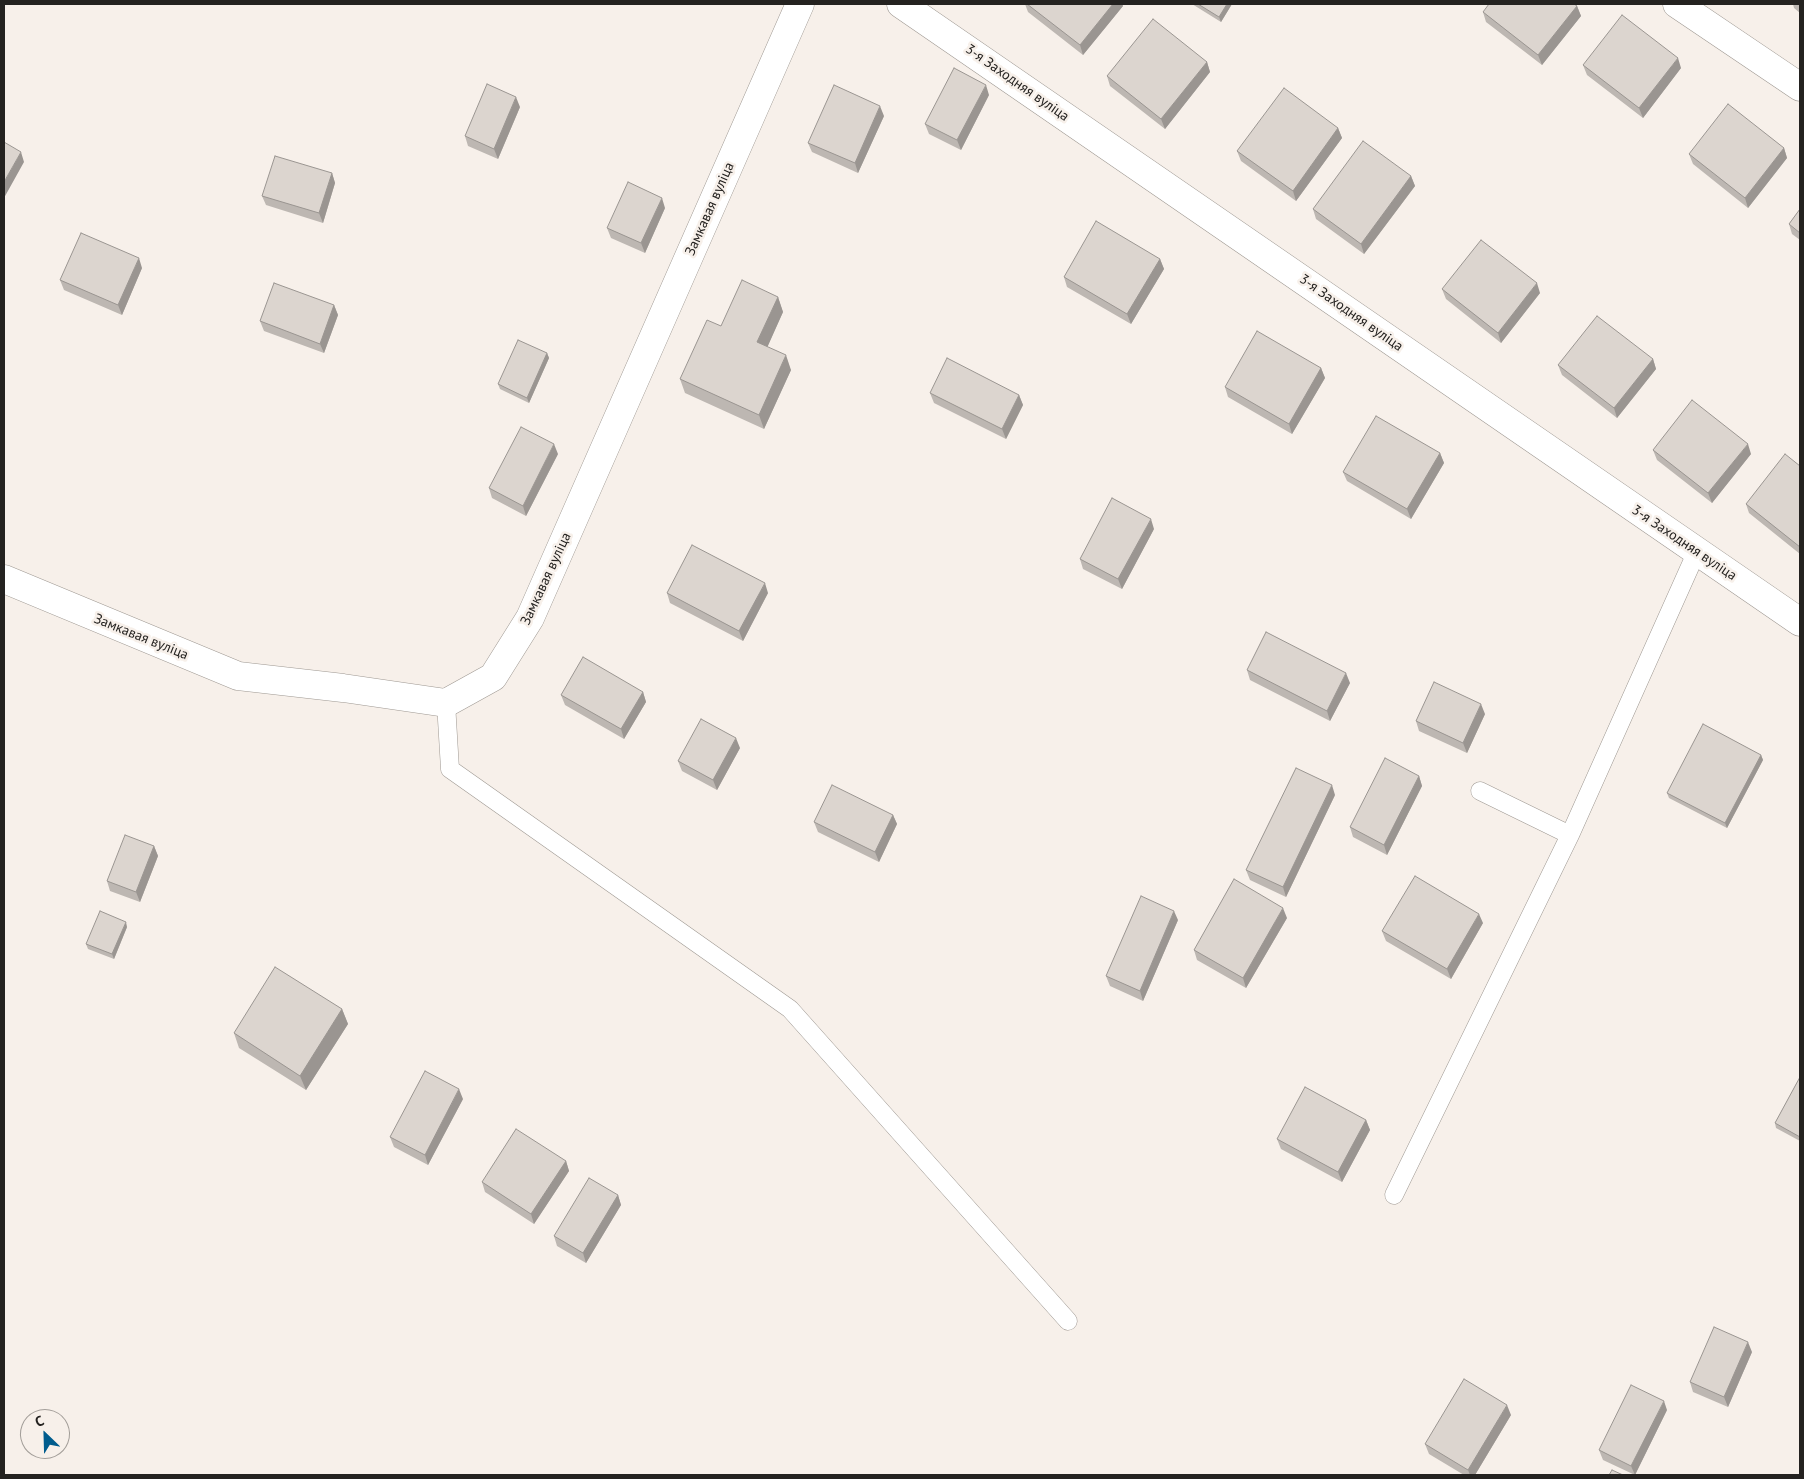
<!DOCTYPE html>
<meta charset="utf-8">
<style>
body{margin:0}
#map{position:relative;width:1804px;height:1479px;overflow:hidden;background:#f7f0ea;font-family:"PT Sans",sans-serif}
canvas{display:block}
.frame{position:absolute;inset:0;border:5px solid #242220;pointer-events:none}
.north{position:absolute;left:20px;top:1409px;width:50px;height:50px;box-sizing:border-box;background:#f7f0ea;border:1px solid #a39e99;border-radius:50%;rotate:336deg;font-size:14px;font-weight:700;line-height:20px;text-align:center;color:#242220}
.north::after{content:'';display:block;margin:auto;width:18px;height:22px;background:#005c8d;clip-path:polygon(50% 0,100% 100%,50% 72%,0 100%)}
</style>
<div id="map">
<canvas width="1804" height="1479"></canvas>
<div class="frame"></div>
<div class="north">С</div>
</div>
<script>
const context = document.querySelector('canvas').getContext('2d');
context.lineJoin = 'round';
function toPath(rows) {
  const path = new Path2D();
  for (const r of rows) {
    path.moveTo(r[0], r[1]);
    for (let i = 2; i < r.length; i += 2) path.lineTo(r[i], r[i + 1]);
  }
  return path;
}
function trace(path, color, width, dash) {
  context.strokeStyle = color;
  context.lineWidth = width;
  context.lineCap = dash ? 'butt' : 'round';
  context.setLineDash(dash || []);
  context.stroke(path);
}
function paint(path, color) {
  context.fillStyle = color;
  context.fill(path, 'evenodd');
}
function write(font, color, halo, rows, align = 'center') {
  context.font = font + ' "PT Sans",sans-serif';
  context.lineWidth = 5;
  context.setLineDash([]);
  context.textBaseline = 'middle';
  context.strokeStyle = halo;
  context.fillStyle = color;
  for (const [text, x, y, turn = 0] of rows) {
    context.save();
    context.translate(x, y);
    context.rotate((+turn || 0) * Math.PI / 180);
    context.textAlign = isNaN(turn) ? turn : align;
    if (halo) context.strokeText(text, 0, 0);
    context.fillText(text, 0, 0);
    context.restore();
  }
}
const service = toPath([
 [446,703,450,769,790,1009,1068,1321],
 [1480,791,1570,835],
 [1394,1195,1570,835,1697,551]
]);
const minor = toPath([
 [901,4,1800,622],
 [1677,4,1800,87],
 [4,579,238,676,343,688,446,703,493,677,530,618,800,4]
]);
const wall = toPath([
 [1025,4,1122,4,1123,6,1083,55,1028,12],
 [1192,4,1232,4,1221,22],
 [1793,4,1800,4,1800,13,1794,8],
 [1577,6,1581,16,1542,65,1486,22,1483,12],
 [1207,62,1210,72,1165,129,1110,86,1107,76],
 [1583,65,1681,68,1643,118,1587,75],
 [989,95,961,150,929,134,925,124],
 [520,107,498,159,468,146,465,136],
 [884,116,858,173,812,152,808,143],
 [1338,128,1342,138,1296,201,1241,161,1237,151],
 [1784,148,1787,158,1748,208,1693,164,1689,154],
 [332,173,335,183,323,223,266,205,262,196],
 [1411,176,1415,186,1364,254,1316,219,1313,209],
 [665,208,645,253,611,238,607,228],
 [1800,209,1800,240,1792,234,1789,224],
 [1160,259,1164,269,1131,324,1067,287,1064,277],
 [142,268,122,315,64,290,60,280],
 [1442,289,1540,293,1501,343,1446,299],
 [778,297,783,312,767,347,791,370,764,429,685,393,680,379,721,326],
 [334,305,338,315,324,353,264,331,260,321],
 [547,353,549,358,529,403,500,389,498,384],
 [1653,359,1656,369,1617,418,1562,375,1558,365],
 [1321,368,1325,378,1292,434,1228,397,1225,387],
 [930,393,1019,395,1023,405,1006,439,934,403],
 [1653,450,1751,454,1712,503,1657,460],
 [1440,453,1444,463,1411,519,1347,481,1343,472],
 [558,454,526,516,492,498,489,488],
 [1800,466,1800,554,1749,513,1746,504],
 [1154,529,1122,589,1083,569,1080,559],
 [667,593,768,593,743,641,670,603],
 [1247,670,1350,683,1330,721,1250,680],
 [643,692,646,702,624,739,565,705,561,695],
 [1485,714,1467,753,1419,731,1416,721],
 [740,748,717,790,682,771,678,761],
 [1761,755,1763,760,1727,828,1669,798,1667,793],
 [1419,776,1422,786,1387,855,1353,837,1350,827],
 [1335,795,1286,897,1250,880,1246,870],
 [893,815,897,824,879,862,818,832,814,822],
 [154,846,158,856,140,902,110,891,107,881],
 [1287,918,1246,988,1197,960,1194,950],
 [1178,920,1143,1001,1110,986,1106,976],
 [1483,923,1451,979,1386,941,1382,931],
 [127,927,114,959,88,949,86,944],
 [342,1009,348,1024,306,1090,239,1048,234,1033],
 [1800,1077,1800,1141,1776,1128,1775,1123],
 [463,1099,428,1165,394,1147,390,1137],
 [1366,1120,1370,1130,1342,1182,1281,1149,1277,1139],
 [566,1161,569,1171,534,1224,485,1192,482,1182],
 [618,1195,621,1205,586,1263,557,1246,554,1236],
 [1752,1352,1728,1407,1693,1392,1690,1382],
 [1667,1410,1635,1475,1603,1460,1599,1450],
 [1511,1415,1475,1475,1464,1475,1429,1454,1425,1444]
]);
const shadedWall = toPath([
 [1113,4,1122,4,1123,6,1083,55,1080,45],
 [1227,4,1232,4,1221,22,1219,17],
 [1577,6,1581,16,1542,65,1538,55],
 [1678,58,1681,68,1643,118,1639,108],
 [1207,62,1210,72,1165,129,1161,119],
 [986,85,989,95,961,150,957,140],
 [516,97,520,107,498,159,494,149],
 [880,106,884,116,858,173,855,163],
 [1338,128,1342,138,1296,201,1293,191],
 [1784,148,1787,158,1748,208,1745,198],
 [21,152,24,162,4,198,4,182],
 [332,173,335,183,323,223,319,213],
 [1411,176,1415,186,1364,254,1361,244],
 [662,198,665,208,645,253,641,243],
 [139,258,142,268,122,315,118,305],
 [1160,259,1164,269,1131,324,1127,314],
 [1537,283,1540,293,1501,343,1498,333],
 [778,297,783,312,763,357,757,342],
 [334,305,338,315,324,353,320,344],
 [547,353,549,358,529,403,527,398],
 [786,355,791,370,764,429,759,415],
 [1653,359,1656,369,1617,418,1614,408],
 [1321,368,1325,378,1292,434,1289,424],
 [1019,395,1023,405,1006,439,1002,429],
 [554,444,558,454,526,516,523,506],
 [1748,444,1751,454,1712,503,1708,493],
 [1440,453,1444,463,1411,519,1407,509],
 [1151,519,1154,529,1122,589,1118,579],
 [765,583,768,593,743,641,739,631],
 [1346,673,1350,683,1330,721,1327,711],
 [643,692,646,702,624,739,621,729],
 [1481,704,1485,714,1467,753,1463,743],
 [736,738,740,748,717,790,713,780],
 [1761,755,1763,760,1727,828,1725,823],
 [1419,776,1422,786,1387,855,1384,845],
 [1332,785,1335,795,1286,897,1283,887],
 [893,815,897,824,879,862,875,852],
 [154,846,158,856,140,902,136,892],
 [1283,908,1287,918,1246,988,1243,978],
 [1174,911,1178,920,1143,1001,1140,991],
 [1479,914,1483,923,1451,979,1447,969],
 [126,922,127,927,114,959,112,954],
 [342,1009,348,1024,306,1090,300,1076],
 [459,1089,463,1099,428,1165,425,1155],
 [1366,1120,1370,1130,1342,1182,1338,1172],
 [566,1161,569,1171,534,1224,531,1214],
 [618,1195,621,1205,586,1263,583,1253],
 [1748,1342,1752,1352,1728,1407,1724,1397],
 [1664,1401,1667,1410,1635,1475,1631,1466],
 [1507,1405,1511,1415,1475,1475,1470,1475,1468,1470]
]);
const building = toPath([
 [1027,4,1113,4,1080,45,1027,4],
 [1198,4,1227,4,1219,17,1198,4],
 [1489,4,1574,4,1577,6,1538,55,1483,12,1489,4],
 [1622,15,1678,58,1639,108,1583,65,1622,15],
 [1153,19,1207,62,1161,119,1107,76,1153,19],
 [954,68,986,85,957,140,925,124,954,68],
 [487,84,516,97,494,149,465,136,487,84],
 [834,85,880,106,855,163,808,143,834,85],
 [1284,88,1338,128,1293,191,1237,151,1284,88],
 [1728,104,1784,148,1745,198,1689,154,1728,104],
 [1363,141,1411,176,1361,244,1313,209,1363,141],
 [4,142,21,152,4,182,4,142],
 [275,156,332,173,319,213,262,196,275,156],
 [628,182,662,198,641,243,607,228,628,182],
 [1800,209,1800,233,1789,224,1800,209],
 [1096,221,1160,259,1127,314,1064,277,1096,221],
 [81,233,139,258,118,305,60,280,81,233],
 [1481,240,1537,283,1498,333,1442,289,1481,240],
 [742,280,778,297,757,342,786,355,759,415,680,379,707,320,721,326,742,280],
 [274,283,334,305,320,344,260,321,274,283],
 [1597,316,1653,359,1614,408,1558,365,1597,316],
 [1257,331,1321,368,1289,424,1225,387,1257,331],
 [518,340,547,353,527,398,498,384,518,340],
 [947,358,1019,395,1002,429,930,393,947,358],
 [1692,400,1748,444,1708,493,1653,450,1692,400],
 [1376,416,1440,453,1407,509,1343,472,1376,416],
 [521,427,554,444,523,506,489,488,521,427],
 [1785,454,1800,466,1800,547,1746,504,1785,454],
 [1112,498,1151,519,1118,579,1080,559,1112,498],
 [692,545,765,583,739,631,667,593,692,545],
 [1266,632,1346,673,1327,711,1247,670,1266,632],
 [583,657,643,692,621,729,561,695,583,657],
 [1434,682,1481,704,1463,743,1416,721,1434,682],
 [701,719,736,738,713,780,678,761,701,719],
 [1703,724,1761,755,1725,823,1667,793,1703,724],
 [1385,758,1419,776,1384,845,1350,827,1385,758],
 [1296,768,1332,785,1283,887,1246,870,1296,768],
 [832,785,893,815,875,852,814,822,832,785],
 [125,835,154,846,136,892,107,881,125,835],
 [1415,876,1479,914,1447,969,1382,931,1415,876],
 [1234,879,1283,908,1243,978,1194,950,1234,879],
 [1141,896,1174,911,1140,991,1106,976,1141,896],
 [100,911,126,922,112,954,86,944,100,911],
 [275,967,342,1009,300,1076,234,1033,275,967],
 [425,1071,459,1089,425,1155,390,1137,425,1071],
 [1800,1077,1800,1137,1775,1123,1800,1077],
 [1305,1087,1366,1120,1338,1172,1277,1139,1305,1087],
 [516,1129,566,1161,531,1214,482,1182,516,1129],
 [589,1178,618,1195,583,1253,554,1236,589,1178],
 [1714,1327,1748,1342,1724,1397,1690,1382,1714,1327],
 [1464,1379,1507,1405,1468,1470,1425,1444,1464,1379],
 [1631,1385,1664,1401,1631,1466,1599,1450,1631,1385],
 [1612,1470,1623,1475,1609,1475,1612,1470]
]);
const streetNames = [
 ["3-я Заходняя вуліца",1017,83,35],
 ["Замкавая вуліца",710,209,-66],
 ["3-я Заходняя вуліца",1351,313,35],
 ["3-я Заходняя вуліца",1684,543,34],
 ["Замкавая вуліца",546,579,-65],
 ["Замкавая вуліца",141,637,22]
];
trace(service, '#9e9892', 19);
trace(minor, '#9e9892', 29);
trace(service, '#fff', 18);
trace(minor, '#fff', 28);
paint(wall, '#bdb7b2');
paint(shadedWall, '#9a9591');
paint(building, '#dcd5cf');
trace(building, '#9a9591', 1);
write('14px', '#242220', '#f7f0ea', streetNames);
</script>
